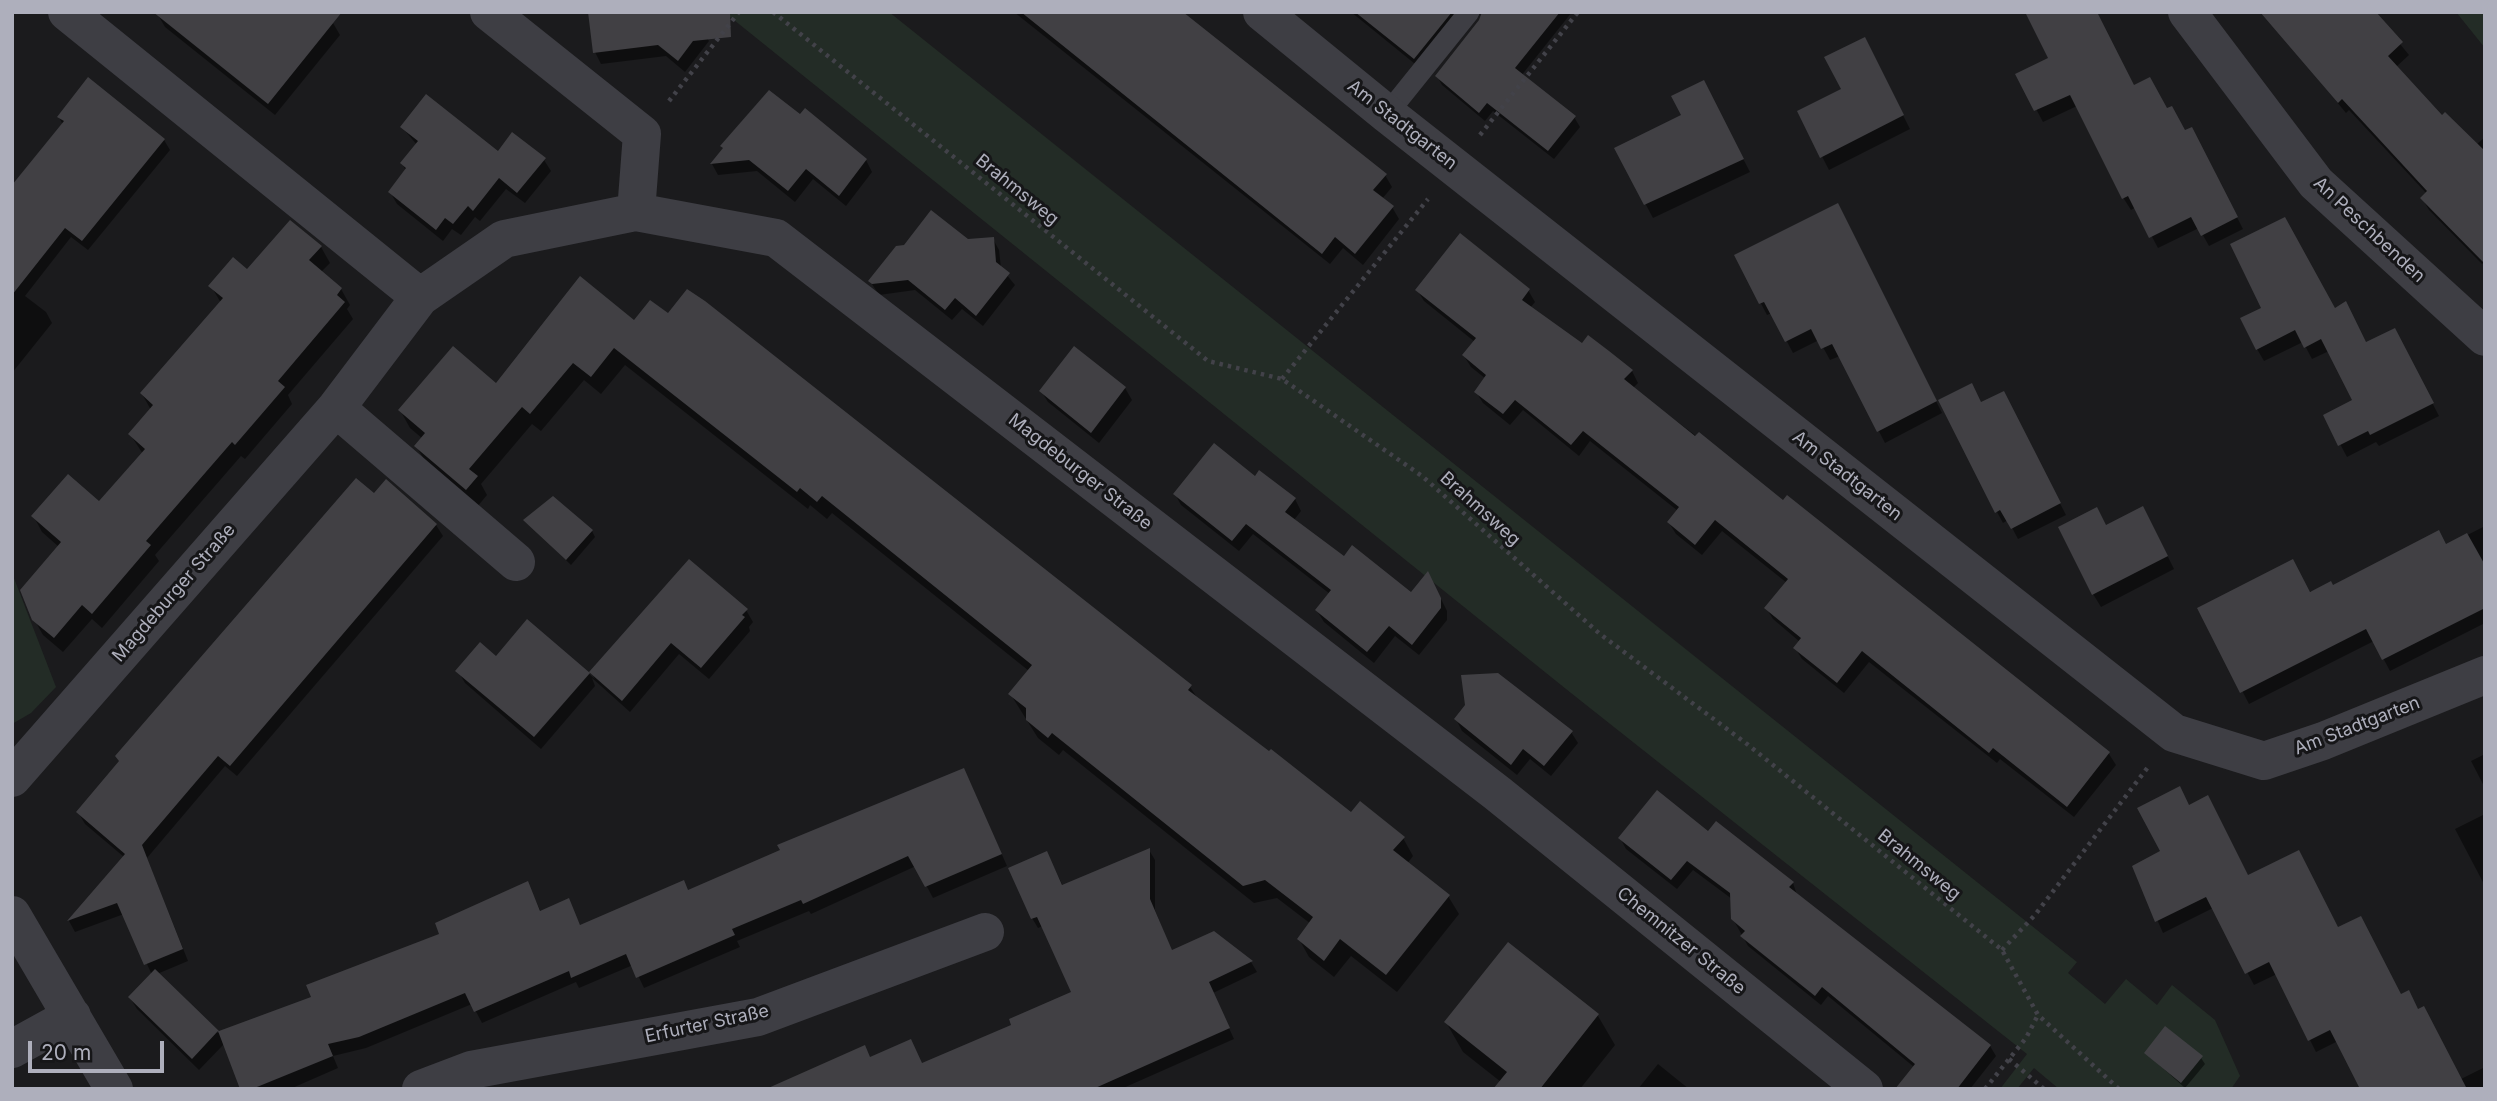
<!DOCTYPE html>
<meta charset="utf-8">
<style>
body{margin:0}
#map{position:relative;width:2497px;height:1101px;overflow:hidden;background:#1b1b1d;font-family:Inter,sans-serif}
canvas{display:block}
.frame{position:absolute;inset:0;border:14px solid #aeafbc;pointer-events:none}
.scale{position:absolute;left:28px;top:1041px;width:136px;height:32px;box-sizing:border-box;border:4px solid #aeafbc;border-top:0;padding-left:9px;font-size:21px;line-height:24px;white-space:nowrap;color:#aeafbc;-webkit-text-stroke:5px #161618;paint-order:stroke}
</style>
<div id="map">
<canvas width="2497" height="1101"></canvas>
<div class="frame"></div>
<div class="scale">20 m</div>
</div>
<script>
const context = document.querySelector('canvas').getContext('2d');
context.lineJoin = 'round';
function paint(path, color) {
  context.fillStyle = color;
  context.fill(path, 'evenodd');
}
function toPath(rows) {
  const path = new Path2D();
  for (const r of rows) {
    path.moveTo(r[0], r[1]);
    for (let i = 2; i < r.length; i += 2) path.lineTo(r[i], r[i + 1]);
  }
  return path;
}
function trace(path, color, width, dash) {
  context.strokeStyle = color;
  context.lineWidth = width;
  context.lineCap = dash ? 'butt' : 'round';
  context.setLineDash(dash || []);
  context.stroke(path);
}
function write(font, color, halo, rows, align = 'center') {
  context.font = font + ' Inter,sans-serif';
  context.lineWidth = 6;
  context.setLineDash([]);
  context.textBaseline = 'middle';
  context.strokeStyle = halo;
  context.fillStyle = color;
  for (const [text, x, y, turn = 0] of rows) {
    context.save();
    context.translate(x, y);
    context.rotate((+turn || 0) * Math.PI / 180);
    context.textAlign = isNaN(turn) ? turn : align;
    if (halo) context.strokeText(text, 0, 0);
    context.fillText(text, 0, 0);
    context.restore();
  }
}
const green = toPath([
 [724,12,889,12,2077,962,2068,973,2105,1004,2126,979,2157,1005,2172,985,2215,1020,2240,1076,2231,1089,2059,1089,2034,1068,2017,1089,2000,1089,2027,1054,1571,693],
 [2456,12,2485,12,2485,48],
 [12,573,56,687,31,713,12,724]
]);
const shadow = toPath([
 [1014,12,1180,12,1385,175,1392,187,1382,199,1392,207,1399,219,1363,265,1343,248,1330,264],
 [1351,12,1465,12,1420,68],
 [1483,12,1572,12,1521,76,1574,117,1580,127,1554,159,1493,111,1485,121,1442,85,1437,76,1481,20],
 [2374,12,2409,55,2396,67,2442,117,2476,145,2485,137,2485,261,2482,264,2429,210,2422,198,2427,194,2349,110,2346,113,2265,15],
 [158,15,333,23,340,35,275,115,165,27],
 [702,29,709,41,685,72,666,56,601,64,595,52],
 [1871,52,1910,129,1829,170,1799,112,1843,90],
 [2018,75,2134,87,2167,110,2185,132,2198,141,2243,229,2209,246,2199,228,2158,248,2136,207,2131,210,2124,199,2077,106,2043,122],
 [1710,95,1750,172,1653,218,1616,149,1683,115],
 [59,117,164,140,170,150,88,250,71,237,25,296,46,312,52,323,12,373,12,201,63,125],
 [800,117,866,160,872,172,846,206,813,179,795,202,757,171,718,175,712,164,724,149],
 [402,127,498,153,544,160,551,171,525,203,506,189,480,221,475,217,461,235,452,229,443,241,397,204,390,192,406,171,402,163,417,145],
 [1844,217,1942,413,1885,443,1840,356,1830,360,1819,340,1793,353,1772,313,1767,315,1736,256],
 [290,223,321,247,330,263,321,272,341,289,350,305,347,309,353,319,288,395,292,404,245,459,241,456,155,555,159,561,102,628,92,619,63,652,43,635,34,619,59,547,42,532,34,517,99,503,143,454,130,434,151,410,142,394,221,303,211,286,247,272],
 [993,239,999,250,1001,268,1015,285,983,326,962,309,952,320,915,290,879,295,870,281,967,241],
 [1417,290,1528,290,1535,302,1530,308,1583,345,1632,371,1638,383,1633,388,1783,502,1788,497,2109,754,2116,765,2074,817,2000,759,1997,763,1869,662,1844,693,1802,659,1795,648,1800,642,1773,619,1766,608,1787,583,1722,531,1702,555,1676,534,1669,523,1678,511,1590,441,1579,456,1523,410,1510,425,1483,403,1476,392,1486,379,1471,367,1464,356,1475,342,1424,301],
 [2334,310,2367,344,2401,342,2439,416,2379,446,2376,442,2347,457,2325,416,2355,401,2329,351,2312,359,2303,342,2264,361,2257,349],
 [635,322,1190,687,1198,699,1351,814,1403,838,1413,856,1407,864,1448,896,1459,914,1397,992,1351,956,1334,977,1309,957,1299,939,1311,924,1277,898,1254,903,1063,750,1059,755,1038,738,1011,695,1029,671,832,513,827,519,810,505,808,509,625,365,601,394,584,380,541,431,532,424,481,484,487,495,477,507,427,464,416,446,423,439,410,428,400,410,497,385],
 [1074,348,1125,388,1132,400,1099,443,1048,402,1041,391],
 [1940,401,2009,404,2066,515,2018,539,2008,520,2003,523,1997,512],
 [1260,473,1295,499,1301,511,1294,520,1344,558,1411,594,1434,585,1447,611,1447,620,1419,655,1395,636,1374,663,1324,622,1317,611,1330,594,1253,534,1239,551,1181,505,1175,494,1255,479],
 [374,495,436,525,443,536,237,776,225,766,147,858,188,961,157,974,218,1033,313,998,442,935,528,884,541,912,568,900,581,927,688,892,970,782,1007,866,933,898,916,866,811,914,809,911,737,941,740,947,644,988,633,965,579,988,576,982,482,1023,472,1004,366,1048,333,1056,338,1068,290,1089,242,1089,225,1043,199,1070,137,1009,130,998,152,975,124,914,75,932,69,921,124,857,85,824,78,812],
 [525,520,592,531,595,537,571,565],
 [2150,521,2174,569,2101,607,2093,594,2106,527],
 [2485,526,2485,623,2390,671,2374,641,2249,704,2200,609,2332,588,2446,546],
 [746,610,753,622,749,627,750,631,709,679,679,654,630,712,592,678,595,686,541,749,465,683,458,671,496,658,527,622,595,679,591,672],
 [1456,719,1571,732,1578,743,1551,776,1530,759,1517,775,1462,731],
 [2485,754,2485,788,2471,761],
 [2189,806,2248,877,2338,929,2401,996,2418,1011,2461,1079,2485,1067,2485,1089,2362,1089,2338,1041,2316,1052,2277,974,2254,985,2213,908,2163,933,2134,867,2163,852],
 [2485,814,2485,886,2455,829],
 [1708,834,1793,883,1797,895,1990,1046,1996,1056,1970,1089,1910,1089,1914,1067,1828,996,1821,1005,1748,946,1733,919,1732,899,1693,870,1677,889,1626,849,1620,838],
 [1149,850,1155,860,1155,910,1172,952,1214,933,1251,962,1257,972,1213,993,1234,1039,1121,1089,1094,1089,1091,1083,1013,1026,1073,993,1043,926,1038,928,1032,918,1047,853,1063,886],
 [1509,945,1598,1016,1615,1045,1580,1089,1499,1089,1501,1082,1463,1052,1446,1022],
 [2146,1053,2201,1058,2205,1064,2185,1088],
 [1658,1064,1689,1089,1638,1089]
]);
const building = toPath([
 [153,12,342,12,268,104],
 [588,12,730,12,731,37,693,41,678,61,658,45,593,53],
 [1021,12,1183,12,1387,174,1373,190,1394,206,1355,254,1335,237,1322,254],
 [1355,12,1452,12,1414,59],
 [1482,12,1560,12,1515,68,1576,116,1548,151,1487,103,1479,113,1435,76,1479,20],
 [2025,12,2097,12,2134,85,2150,77,2167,108,2172,106,2185,130,2192,127,2238,217,2201,236,2191,217,2149,238,2128,196,2122,199,2070,95,2034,111,2015,74,2048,58],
 [2260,12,2376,12,2403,42,2388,56,2442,115,2445,112,2485,151,2485,264,2420,198,2427,191,2342,99,2338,103],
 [1865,37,1904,115,1820,158,1797,111,1841,89,1824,57],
 [88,77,165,139,82,241,65,228,12,295,12,185,64,121,57,117],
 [1704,80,1744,159,1644,205,1614,148,1681,115,1671,96],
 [769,90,800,114,805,108,867,159,839,196,806,169,788,191,749,160,710,164,723,148,720,146],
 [426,94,498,151,512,132,546,158,517,193,499,178,473,211,468,206,453,224,445,218,436,230,388,192,406,168,400,163,418,141,400,127],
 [1838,203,1937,401,1877,432,1832,344,1821,349,1811,329,1785,342,1764,302,1759,304,1734,255],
 [931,210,968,239,994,237,996,262,1010,273,976,316,955,298,945,310,908,280,872,284,868,281,896,246,904,245],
 [2285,217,2335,308,2346,301,2366,342,2395,328,2434,403,2370,435,2368,431,2338,446,2323,415,2352,400,2321,339,2304,348,2295,330,2256,350,2240,318,2261,308,2230,244],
 [290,220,322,246,309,260,342,288,337,295,345,302,278,381,285,387,235,445,232,442,146,541,151,545,92,614,82,605,54,638,32,620,20,590,61,542,31,516,68,474,99,501,145,449,128,434,153,405,140,393,223,298,208,286,233,257,247,269],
 [1460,233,1530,289,1522,300,1582,343,1588,335,1609,351,1633,370,1624,379,1695,436,1699,432,1783,500,1787,495,2110,752,2067,807,1993,748,1989,753,1862,651,1837,683,1793,648,1801,638,1764,608,1788,579,1715,520,1695,545,1667,522,1679,507,1583,431,1571,445,1515,400,1503,414,1474,392,1486,375,1462,355,1476,338,1415,290],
 [580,276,634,320,650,300,668,313,687,289,705,301,1192,685,1188,690,1269,751,1271,749,1351,812,1360,801,1405,837,1393,850,1450,895,1386,975,1340,939,1324,961,1297,939,1313,917,1265,880,1243,886,1052,733,1048,738,1026,720,1026,708,1008,694,1032,665,822,496,817,502,800,488,797,492,614,348,591,377,573,363,530,414,522,407,469,469,478,476,466,490,414,446,425,433,398,410,453,346,496,383],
 [1074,346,1126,387,1091,433,1039,391],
 [1972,383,1981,402,2004,391,2061,503,2011,529,2000,510,1995,513,1938,400],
 [1214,443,1255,476,1259,470,1296,498,1285,512,1344,556,1352,545,1411,592,1428,571,1441,598,1441,608,1412,645,1389,626,1367,652,1315,610,1331,590,1246,524,1232,541,1173,494],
 [356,478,374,493,386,479,437,524,230,766,218,756,142,845,183,949,144,965,117,903,67,921,125,854,76,812,119,761,115,756],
 [553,496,593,530,566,560,523,520],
 [2143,506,2168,556,2092,595,2058,527,2097,507,2106,525],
 [2439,530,2446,544,2467,533,2485,565,2485,608,2382,660,2366,629,2240,693,2197,608,2293,559,2310,592,2331,581,2333,585],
 [689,559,748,609,742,615,745,617,701,668,671,643,622,701,589,672],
 [527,619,590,673,534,737,455,671,480,642,496,656],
 [1498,673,1573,731,1544,766,1523,749,1511,765,1454,719,1465,705,1461,675],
 [964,768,1002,854,925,887,908,856,803,904,801,900,732,929,735,935,636,978,626,954,571,978,569,971,474,1012,465,993,359,1037,328,1044,333,1056,252,1089,240,1089,218,1031,192,1059,128,997,155,969,219,1031,311,997,306,985,439,934,435,923,528,881,540,911,569,898,580,925,684,880,688,890,780,850,777,845],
 [2180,786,2189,805,2208,795,2248,875,2299,850,2338,927,2361,916,2401,994,2409,990,2418,1009,2424,1006,2467,1089,2360,1089,2330,1030,2308,1041,2269,962,2245,974,2206,897,2155,922,2132,866,2160,851,2137,808],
 [1657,790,1708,831,1716,821,1794,882,1789,887,1991,1045,1957,1089,1895,1089,1915,1064,1822,987,1815,996,1740,936,1745,931,1731,919,1730,893,1687,861,1671,880,1618,838],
 [1150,848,1150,899,1172,950,1214,931,1253,961,1209,982,1230,1028,1093,1089,766,1089,865,1045,870,1057,911,1039,922,1063,1011,1025,1009,1019,1071,992,1037,917,1031,919,1008,868,1047,851,1062,885],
 [1508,942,1599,1014,1540,1089,1493,1089,1507,1072,1444,1022],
 [2165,1026,2203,1056,2181,1083,2144,1053]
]);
const path = toPath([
 [773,12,1208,361,1282,379,1422,476,1600,634,1747,744,2002,950,2038,1015,2119,1089],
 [669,101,739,12],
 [1480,135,1578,12],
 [1282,379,1428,199],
 [2002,950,2035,915,2148,767],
 [2009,1059,2044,1089],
 [1985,1089,2026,1038,2038,1015]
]);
const lane = toPath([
 [1387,114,1469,12]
]);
const street = toPath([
 [67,12,420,297,336,408,516,562],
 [489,12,642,134,636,212],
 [1262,12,1387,114,2174,733,2264,761,2323,741,2485,675],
 [2187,12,2316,183,2485,337],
 [420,297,504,239,636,212,776,238,1497,793,1864,1089],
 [12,778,336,408],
 [12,915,114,1089],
 [12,1049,72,1016],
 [421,1089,471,1070,758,1017,985,932]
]);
const streetNames = [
 ["Am Stadtgarten",1402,125,38],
 ["Brahmsweg",1017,190,39],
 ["An Peschbenden",2369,230,43],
 ["Magdeburger Straße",1080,472,38],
 ["Am Stadtgarten",1847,476,38],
 ["Brahmsweg",1480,509,42],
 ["Magdeburger Straße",174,593,-49],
 ["Am Stadtgarten",2357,726,-21],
 ["Brahmsweg",1919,865,39],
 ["Chemnitzer Straße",1681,941,39],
 ["Erfurter Straße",707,1024,-12]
];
paint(green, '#232c26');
paint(shadow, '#0007');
paint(building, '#414044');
trace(path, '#424249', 4.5, [3.5, 5]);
trace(lane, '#3e3e44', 21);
trace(street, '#3e3e44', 38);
write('18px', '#aeafbc', '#161618', streetNames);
</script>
